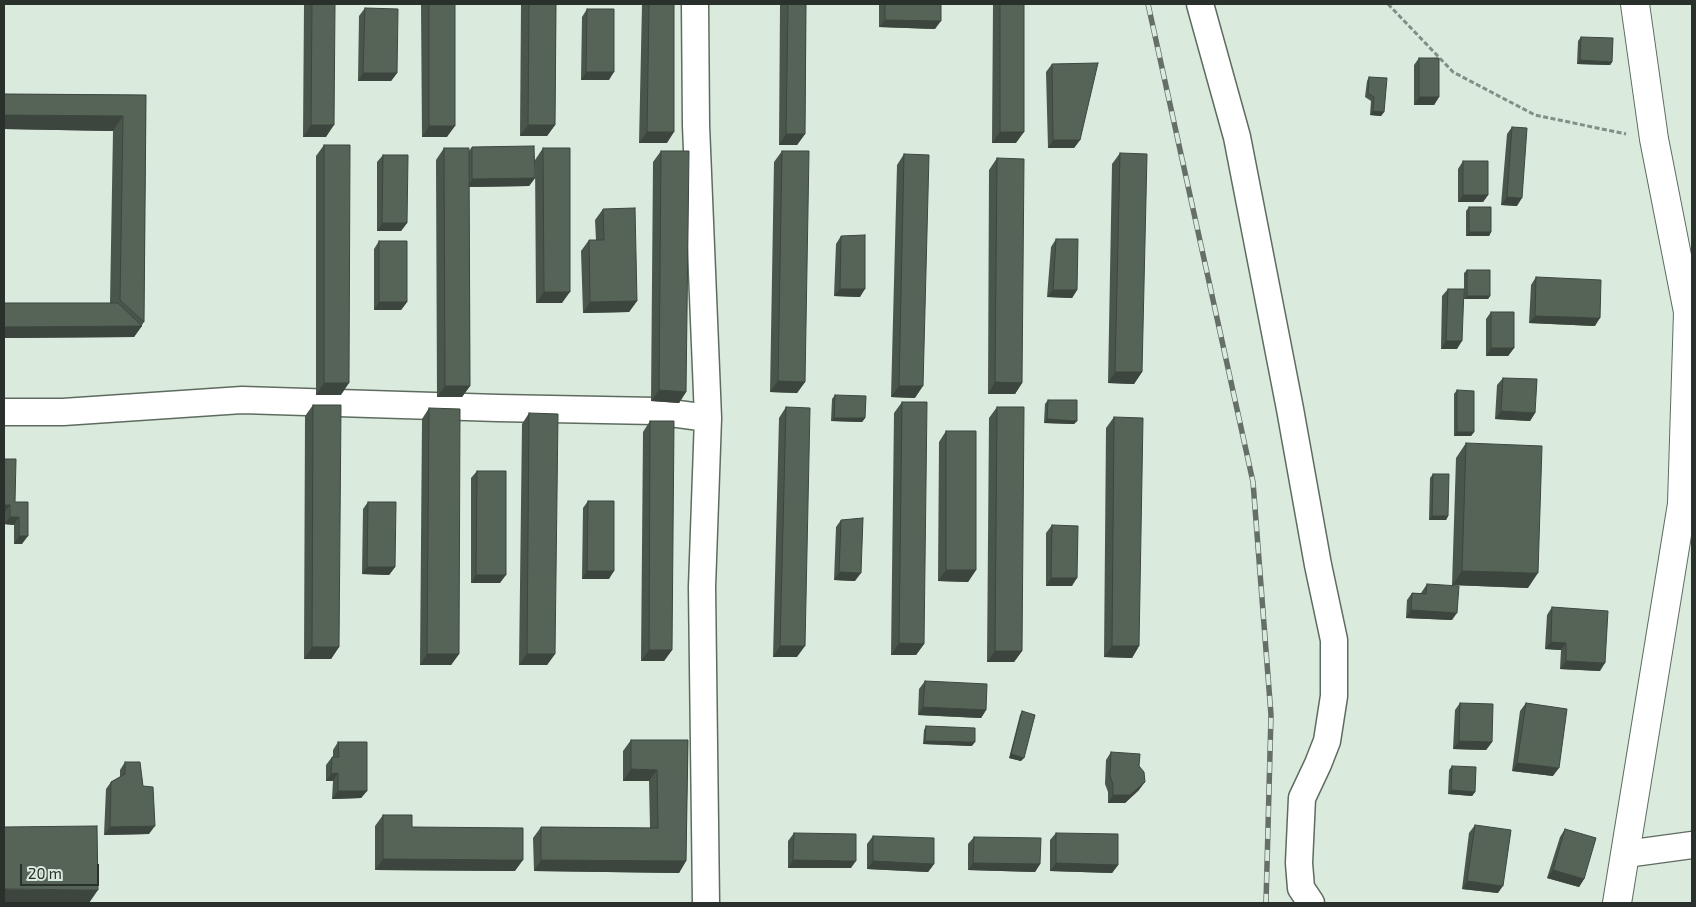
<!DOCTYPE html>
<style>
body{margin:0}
#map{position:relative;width:1696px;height:907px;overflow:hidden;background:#daeadc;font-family:"Exo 2",sans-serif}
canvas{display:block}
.frame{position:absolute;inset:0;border:5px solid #2a302b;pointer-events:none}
.scale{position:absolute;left:20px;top:864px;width:79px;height:22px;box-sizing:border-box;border:2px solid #2a302b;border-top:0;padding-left:6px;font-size:15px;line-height:18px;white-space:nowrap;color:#2a302b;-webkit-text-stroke:4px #daeadc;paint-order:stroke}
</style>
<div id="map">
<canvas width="1696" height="907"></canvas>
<div class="frame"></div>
<div class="scale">20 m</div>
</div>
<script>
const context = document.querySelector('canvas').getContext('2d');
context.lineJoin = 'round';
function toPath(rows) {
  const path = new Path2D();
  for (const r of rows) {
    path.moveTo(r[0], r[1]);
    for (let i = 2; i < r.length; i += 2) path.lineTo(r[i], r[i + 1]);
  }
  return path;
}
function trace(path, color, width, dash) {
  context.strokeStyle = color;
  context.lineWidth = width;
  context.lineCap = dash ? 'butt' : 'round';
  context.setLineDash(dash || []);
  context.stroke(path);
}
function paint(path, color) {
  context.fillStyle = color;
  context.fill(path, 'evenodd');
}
const path = toPath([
 [1388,4,1453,72,1535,115,1626,134]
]);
const street = toPath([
 [695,4,696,125,708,418,702,587,706,903],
 [1200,4,1237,137,1290,409,1318,565,1334,640,1334,696,1327,741,1318,764,1302,798,1299,863,1301,888,1311,903],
 [4,412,63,412,242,400,498,408,655,411,708,418],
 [1626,854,1692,845]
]);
const highway = toPath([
 [1617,903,1682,504,1688,312,1654,139,1635,4]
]);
const rail = toPath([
 [1148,4,1253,482,1271,715,1266,903]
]);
const wall = toPath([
 [304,4,335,4,326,137,303,137],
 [421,4,455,4,447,137,422,137],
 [521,4,556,4,555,125,547,136,520,136],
 [642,4,674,4,667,143,639,143],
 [780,4,806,4,805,134,797,145,779,145],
 [879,4,941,4,935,29,879,27],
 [993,4,1024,4,1016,143,992,143],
 [365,8,397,73,391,81,358,81,359,16],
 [587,9,609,80,581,80,582,17],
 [1581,37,1612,62,1610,65,1577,64,1578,41],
 [1419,58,1439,97,1434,105,1414,105,1414,65],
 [1052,64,1080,140,1074,148,1048,148,1046,72],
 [1369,77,1384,112,1381,116,1370,115,1371,101,1365,97,1367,81],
 [4,94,146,95,144,322,134,337,4,338,4,303,110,303,113,131,4,129],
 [1512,127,1517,206,1501,205,1507,134],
 [324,145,341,395,316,395,316,156],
 [472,147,535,178,529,186,469,187,470,386,462,397,437,397,436,160,444,148,469,151],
 [543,148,562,303,536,303,535,160],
 [661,151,686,392,679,403,651,401,653,162],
 [782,151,805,382,797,393,770,392,774,162],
 [1120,153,1142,372,1134,384,1108,383,1112,164],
 [904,154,915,398,891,397,897,165],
 [383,155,407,223,401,231,377,231,377,162],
 [997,158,1022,383,1015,394,988,394,989,170],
 [1463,161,1488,195,1483,202,1458,202,1458,169],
 [1469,207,1491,232,1489,236,1466,236,1466,211],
 [603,209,637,301,629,312,583,313,581,251,589,240,596,240,595,220],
 [841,236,860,297,834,296,836,244],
 [1056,239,1077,290,1072,298,1047,297,1051,247],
 [379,241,407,302,401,310,374,310,374,249],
 [1467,270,1490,296,1488,299,1464,299,1464,273],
 [1536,277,1595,326,1529,323,1531,285],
 [1448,289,1457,349,1441,349,1442,296],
 [1491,312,1514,348,1508,356,1486,356,1486,319],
 [1503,378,1535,413,1530,421,1495,419,1497,385],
 [1457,390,1474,432,1471,436,1454,436,1454,394],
 [835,395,865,418,862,422,831,421,832,399],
 [1048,400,1077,421,1074,424,1044,423,1045,404],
 [902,402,924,644,916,655,891,655,894,413],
 [313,405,339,647,331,659,304,659,305,416],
 [786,407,797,657,773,657,779,418],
 [997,407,1022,651,1014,662,987,662,989,418],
 [429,408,459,654,451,665,420,665,422,419],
 [529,413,555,654,547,665,519,665,522,424],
 [1114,417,1139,646,1132,658,1104,657,1106,428],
 [650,421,672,650,664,661,641,661,643,432],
 [946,431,976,570,968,582,938,581,939,442],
 [1466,443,1528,588,1452,585,1456,458],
 [4,459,15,502,28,502,22,544,14,544,14,525,4,524],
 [477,471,500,583,471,583,471,478],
 [1433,474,1448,516,1446,520,1429,520,1430,478],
 [588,501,609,579,582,579,583,508],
 [368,502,395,567,389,575,362,574,363,509],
 [841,520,855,581,834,580,836,527],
 [1052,525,1072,586,1046,586,1046,533],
 [1427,584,1452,620,1406,618,1407,600,1412,593,1421,593],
 [1552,607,1600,671,1560,669,1561,650,1545,649,1547,615],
 [925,681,986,710,981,718,918,715,919,689],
 [1460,703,1492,742,1486,750,1453,749,1455,710],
 [1526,703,1553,776,1512,771,1520,711],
 [1022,711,1021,761,1009,758,1020,715],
 [926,726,972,746,923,744,924,730],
 [631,740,688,740,686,861,679,873,534,871,533,838,541,827,650,828,649,781,623,781,623,751],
 [338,742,367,791,361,798,332,799,333,781,326,781,326,765,332,757,333,757,333,750],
 [1111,752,1139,766,1139,790,1125,803,1108,803,1108,792,1105,784,1106,760],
 [125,762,143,786,149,834,104,835,106,789,111,782,120,777,120,770],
 [1452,766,1475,792,1472,796,1448,794,1449,770],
 [383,815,412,827,515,871,375,870,375,826],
 [1475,825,1498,893,1462,889,1469,833],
 [1565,829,1584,879,1579,887,1547,878,1560,837],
 [794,833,851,868,788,868,788,841],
 [1056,833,1118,865,1112,873,1050,871,1050,840],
 [873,836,934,864,928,872,867,869,867,844],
 [974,837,1040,864,1035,872,968,870,968,844]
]);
const shadedWall = toPath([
 [885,20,941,21,935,29,879,27],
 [1580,60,1612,62,1610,65,1577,64],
 [586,72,614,72,609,80,581,80],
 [363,73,397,73,391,81,358,81],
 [1419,97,1439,97,1434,105,1414,105],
 [1373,111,1384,112,1381,116,1370,115],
 [4,115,123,116,113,131,4,129],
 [311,125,334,125,326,137,303,137],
 [528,125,555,125,547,136,520,136],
 [429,126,455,126,447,137,422,137],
 [647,132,674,132,667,143,639,143],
 [1000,132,1024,132,1016,143,992,143],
 [786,134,805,134,797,145,779,145],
 [1053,140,1080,140,1074,148,1048,148],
 [535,178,529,186,467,187,472,179],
 [1463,195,1488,195,1483,202,1458,202],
 [1507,197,1522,198,1517,206,1501,205],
 [382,223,407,223,401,231,377,231],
 [1469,232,1491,232,1489,236,1466,236],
 [840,289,865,289,860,297,834,296],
 [1053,290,1077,290,1072,298,1047,297],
 [544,292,570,292,562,303,536,303],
 [1467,296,1490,296,1488,299,1464,299],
 [637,301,629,312,583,313,590,302],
 [379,302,407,302,401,310,374,310],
 [1535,316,1600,318,1595,326,1529,323],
 [142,326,134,337,4,338,4,327],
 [1446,341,1462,341,1457,349,1441,349],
 [1491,348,1514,348,1508,356,1486,356],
 [1115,372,1142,372,1134,384,1108,383],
 [778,381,805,382,797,393,770,392],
 [995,382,1022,383,1015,394,988,394],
 [324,383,349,383,341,395,316,395],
 [445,386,470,386,462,397,437,397],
 [899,386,923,386,915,398,891,397],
 [659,390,686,392,679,403,651,401],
 [1501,411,1535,413,1530,421,1495,419],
 [834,418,865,418,862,422,831,421],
 [1047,419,1077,421,1074,424,1044,423],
 [1457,432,1474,432,1471,436,1454,436],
 [4,505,10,505,4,513],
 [1432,516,1448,516,1446,520,1429,520],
 [10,517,19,517,14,525,4,524],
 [19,536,28,536,22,544,14,544],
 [367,567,395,567,389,575,362,574],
 [946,570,976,570,968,582,938,581],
 [587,571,614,571,609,579,582,579],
 [1462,571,1538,573,1528,588,1452,585],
 [839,572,861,573,855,581,834,580],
 [476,575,506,575,500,583,471,583],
 [1051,578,1077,578,1072,586,1046,586],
 [1411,610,1457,613,1452,620,1406,618],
 [1551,642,1566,643,1561,650,1545,649],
 [899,643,924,644,916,655,891,655],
 [780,646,805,646,797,657,773,657],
 [1112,646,1139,646,1132,658,1104,657],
 [312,647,339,647,331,659,304,659],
 [649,650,672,650,664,661,641,661],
 [995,651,1022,651,1014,662,987,662],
 [427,654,459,654,451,665,420,665],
 [527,654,555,654,547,665,519,665],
 [1566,661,1605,663,1600,671,1560,669],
 [923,707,986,710,981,718,918,715],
 [925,741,975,742,972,746,923,744],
 [1459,741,1492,742,1486,750,1453,749],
 [1011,754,1024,758,1021,761,1009,758],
 [1517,763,1559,768,1553,776,1512,771],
 [631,769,657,770,649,781,623,781],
 [338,773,333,781,326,781,331,774],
 [1145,782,1139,790,1125,803,1108,803,1113,795],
 [1451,790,1475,792,1472,796,1448,794],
 [338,791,367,791,361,798,332,799],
 [155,826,149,834,104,835,110,827],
 [383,859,523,860,515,871,375,870],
 [541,860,686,861,679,873,534,871],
 [793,860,856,861,851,868,788,868],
 [873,861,934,864,928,872,867,869],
 [973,863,1040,864,1035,872,968,870],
 [1056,863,1118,865,1112,873,1050,871],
 [1553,870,1584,879,1579,887,1547,878],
 [1467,881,1503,886,1498,893,1462,889],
 [4,889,98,890,89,903,4,903]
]);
const building = toPath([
 [312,4,335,4,334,125,311,125,312,4],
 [429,4,455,4,455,126,429,126,429,4],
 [529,4,556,4,555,125,528,125,529,4],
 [649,4,674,4,674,132,647,132,649,4],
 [788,4,806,4,805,134,786,134,788,4],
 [885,4,941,4,941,21,885,20,885,4],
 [1000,4,1024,4,1024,132,1000,132,1000,4],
 [365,8,398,9,397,73,363,73,365,8],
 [587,9,614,9,614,72,586,72,587,9],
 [1581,37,1613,38,1612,62,1580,60,1581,37],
 [1419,58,1439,58,1439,97,1419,97,1419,58],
 [1098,63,1080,140,1053,140,1052,64,1098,63],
 [1369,77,1387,78,1384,112,1373,111,1374,97,1368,93,1369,77],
 [4,94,146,95,144,322,120,300,123,116,4,115,4,94],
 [1512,127,1527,128,1522,198,1507,197,1512,127],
 [324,145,350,145,349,383,324,383,324,145],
 [534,146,535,178,472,179,472,147,534,146],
 [444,148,469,148,470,386,445,386,444,148],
 [543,148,570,148,570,292,544,292,543,148],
 [661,151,689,151,686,392,659,390,661,151],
 [782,151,809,151,805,382,778,381,782,151],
 [1120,153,1147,154,1142,372,1115,372,1120,153],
 [904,154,929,155,923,386,899,386,904,154],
 [383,155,408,155,407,223,382,223,383,155],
 [997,158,1024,159,1022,383,995,382,997,158],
 [1463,161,1488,161,1488,195,1463,195,1463,161],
 [1469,207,1491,207,1491,232,1469,232,1469,207],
 [635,208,637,301,590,302,589,240,604,240,603,209,635,208],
 [865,235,865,289,840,289,841,236,865,235],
 [1056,239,1078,239,1077,290,1053,290,1056,239],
 [379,241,407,241,407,302,379,302,379,241],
 [1467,270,1490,270,1490,296,1467,296,1467,270],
 [1536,277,1601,280,1600,318,1535,316,1536,277],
 [1448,289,1464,289,1462,341,1446,341,1448,289],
 [4,303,118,303,142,326,4,327,4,303],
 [1491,312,1514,312,1514,348,1491,348,1491,312],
 [1503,378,1537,379,1535,413,1501,411,1503,378],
 [1457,390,1474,391,1474,432,1457,432,1457,390],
 [835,395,866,396,865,418,834,418,835,395],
 [1048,400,1077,400,1077,421,1047,419,1048,400],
 [902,402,927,402,924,644,899,643,902,402],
 [313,405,341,405,339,647,312,647,313,405],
 [786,407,810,408,805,646,780,646,786,407],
 [997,407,1024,407,1022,651,995,651,997,407],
 [429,408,460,409,459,654,427,654,429,408],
 [529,413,558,414,555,654,527,654,529,413],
 [1114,417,1143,418,1139,646,1112,646,1114,417],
 [650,421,674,421,672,650,649,650,650,421],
 [946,431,976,431,976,570,946,570,946,431],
 [1466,443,1542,446,1538,573,1462,571,1466,443],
 [4,459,16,459,15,502,28,502,28,536,19,536,19,517,10,517,10,505,4,505,4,459],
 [477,471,506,471,506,575,476,575,477,471],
 [1433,474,1449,474,1448,516,1432,516,1433,474],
 [588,501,614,501,614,571,587,571,588,501],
 [368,502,396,502,395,567,367,567,368,502],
 [863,518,861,573,839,572,841,520,863,518],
 [1052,525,1078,526,1077,578,1051,578,1052,525],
 [1427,584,1459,586,1457,613,1411,610,1412,593,1426,594,1427,584],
 [1552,607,1608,611,1605,663,1566,661,1566,643,1551,642,1552,607],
 [925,681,987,684,986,710,923,707,925,681],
 [1460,703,1493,704,1492,742,1459,741,1460,703],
 [1526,703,1567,709,1559,768,1517,763,1526,703],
 [1022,711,1035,715,1024,758,1011,754,1022,711],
 [926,726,975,728,975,742,925,741,926,726],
 [631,740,688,740,686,861,541,860,541,827,658,828,657,770,631,769,631,740],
 [338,742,367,742,367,791,338,791,338,773,331,774,332,757,339,757,338,742],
 [1111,752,1140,754,1139,766,1144,772,1145,782,1130,795,1113,795,1113,784,1110,776,1111,752],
 [125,762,140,762,143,786,153,787,155,826,110,827,111,782,125,774,125,762],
 [1452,766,1476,767,1475,792,1451,790,1452,766],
 [383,815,412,815,412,827,523,828,523,860,383,859,383,815],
 [1475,825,1511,830,1503,886,1467,881,1475,825],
 [97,826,98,890,4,889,4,827,97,826],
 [1565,829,1596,838,1584,879,1553,870,1565,829],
 [794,833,856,834,856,861,793,860,794,833],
 [1056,833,1118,834,1118,865,1056,863,1056,833],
 [873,836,934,838,934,864,873,861,873,836],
 [974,837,1041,838,1040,864,973,863,974,837]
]);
trace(street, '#5e6c60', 29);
trace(highway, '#5e6c60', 30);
trace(path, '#838e84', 3, [5, 2.5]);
trace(street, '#fff', 26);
trace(highway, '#fff', 28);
trace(rail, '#666f67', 5.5);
trace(rail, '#daeadc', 4, [11]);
paint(wall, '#4a564c');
paint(shadedWall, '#3c463e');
paint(building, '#566458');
trace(building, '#3c463e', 1);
</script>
